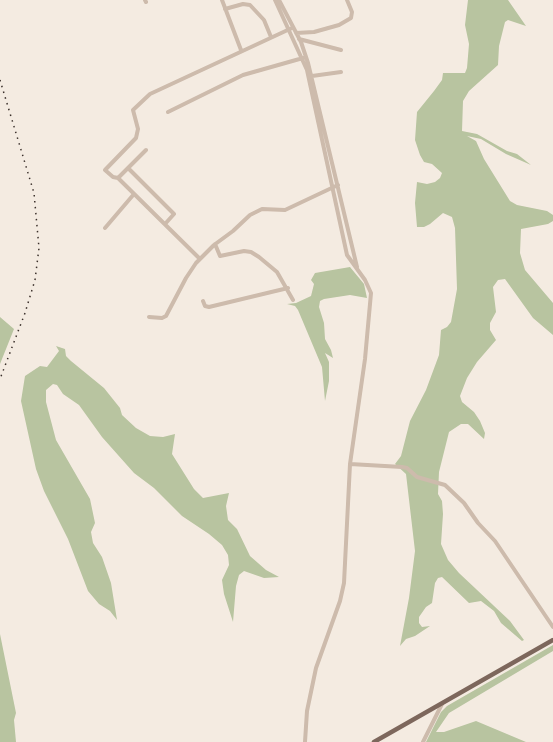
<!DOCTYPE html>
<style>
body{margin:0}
canvas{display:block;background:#f4ebe1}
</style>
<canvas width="553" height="742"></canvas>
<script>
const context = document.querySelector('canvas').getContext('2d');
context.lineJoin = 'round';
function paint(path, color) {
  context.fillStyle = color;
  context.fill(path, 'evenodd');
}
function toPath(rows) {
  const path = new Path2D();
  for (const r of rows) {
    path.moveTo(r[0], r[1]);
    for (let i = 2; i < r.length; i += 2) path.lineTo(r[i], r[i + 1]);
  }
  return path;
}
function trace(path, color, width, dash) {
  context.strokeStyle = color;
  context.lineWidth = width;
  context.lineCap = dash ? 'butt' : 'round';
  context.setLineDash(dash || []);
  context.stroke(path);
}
const green = toPath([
 [468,0,508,0,526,26,508,20,505,22,499,46,498,65,469,91,463,101,462,131,477,134,507,151,517,154,531,165,506,154,481,139,467,136,476,141,484,159,510,201,517,205,547,211,553,215,553,221,548,224,521,229,520,253,525,270,553,303,553,335,533,318,505,279,498,280,493,287,496,312,490,323,490,330,496,340,477,362,467,378,460,396,462,402,474,412,480,421,485,433,484,439,468,424,461,424,449,432,439,472,438,494,442,501,443,514,441,544,448,560,459,573,510,621,524,640,522,641,501,623,494,611,481,601,469,603,442,577,438,578,435,583,432,603,426,607,419,617,419,623,422,627,430,626,415,636,406,639,400,646,409,598,415,551,406,474,395,464,401,456,410,421,426,390,439,355,441,330,447,327,451,322,457,289,455,228,452,217,443,213,430,224,424,227,417,227,415,203,417,182,427,184,435,182,440,178,442,173,432,164,424,162,420,155,415,140,417,112,434,91,442,80,443,73,465,73,467,68,469,44,465,25],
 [350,267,364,284,367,298,350,295,324,299,320,301,319,307,324,323,325,339,331,350,333,358,325,353,329,362,329,381,325,401,322,367,298,310,295,306,287,304,296,303,311,296,314,284,311,280,315,273],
 [0,317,14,329,0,364],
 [56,346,65,349,66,356,71,361,104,388,120,408,122,415,136,428,150,436,163,437,175,434,172,454,194,489,203,498,229,493,226,506,228,520,237,529,250,556,266,570,279,577,264,578,244,571,239,575,236,586,233,622,224,594,222,580,229,565,228,555,222,545,209,534,182,516,154,488,134,473,102,437,79,405,63,394,57,385,53,384,46,390,46,402,56,440,90,499,95,523,91,532,93,543,102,557,111,583,117,620,110,611,99,604,88,591,68,539,44,491,36,469,21,401,25,376,40,366,47,367,59,351],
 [0,634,16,713,14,720,16,742,0,742],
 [553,645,553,651,449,713,436,732,444,732,476,721,526,742,426,742,441,712,447,706]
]);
const minor = toPath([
 [145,0,146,2],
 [222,0,241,50],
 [275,0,307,70,347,255,365,280,371,293,365,359,350,464,344,583,340,601,316,668,307,711,305,742],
 [279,0,301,42,308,63,357,267],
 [225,9,243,4,250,5,264,20,271,37],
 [296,33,314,32,339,25,351,18,352,12,347,0],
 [299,39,341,50],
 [312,76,341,72],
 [168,112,243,75,303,58],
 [128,168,174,214,165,224],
 [118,178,146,150],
 [105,228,134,194],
 [215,244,220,256,244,251,251,252,259,257,277,272,293,300],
 [200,259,118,178,113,177,105,170,136,138,138,129,133,110,150,94,292,28],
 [203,301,205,306,209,307,288,288],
 [149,317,162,318,166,316,186,278,196,263,214,245,233,231,250,215,262,209,285,210,338,185],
 [350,464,402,467,407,468,417,477,445,485,464,503,478,523,495,541,553,627],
 [423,742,442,704]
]);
const major = toPath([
 [374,742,553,640]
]);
const rail = toPath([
 [0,80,34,193,39,248,35,280,25,313,0,379]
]);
paint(green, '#b8c4a0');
trace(minor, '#cdbbac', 4);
trace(major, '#7d675c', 4.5);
trace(rail, '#3b302b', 1.5, [1.5, 4.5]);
</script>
